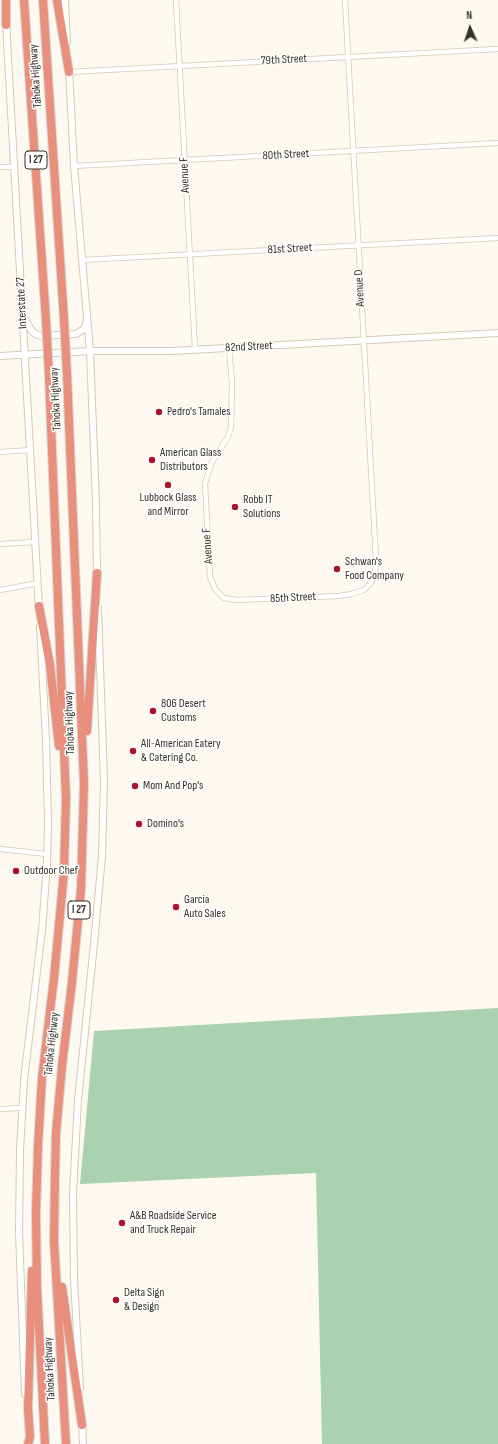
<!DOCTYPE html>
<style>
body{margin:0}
#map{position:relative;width:498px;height:1444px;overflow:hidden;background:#fef9f0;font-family:"Sofia Sans Condensed",sans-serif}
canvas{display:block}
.north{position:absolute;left:450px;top:8px;width:40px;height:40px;-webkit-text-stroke:3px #fff;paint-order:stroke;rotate:357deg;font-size:11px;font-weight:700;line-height:16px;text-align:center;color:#363129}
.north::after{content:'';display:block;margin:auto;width:14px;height:18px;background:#363129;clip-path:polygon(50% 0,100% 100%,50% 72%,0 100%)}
</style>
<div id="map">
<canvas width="498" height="1444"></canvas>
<div class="north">N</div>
</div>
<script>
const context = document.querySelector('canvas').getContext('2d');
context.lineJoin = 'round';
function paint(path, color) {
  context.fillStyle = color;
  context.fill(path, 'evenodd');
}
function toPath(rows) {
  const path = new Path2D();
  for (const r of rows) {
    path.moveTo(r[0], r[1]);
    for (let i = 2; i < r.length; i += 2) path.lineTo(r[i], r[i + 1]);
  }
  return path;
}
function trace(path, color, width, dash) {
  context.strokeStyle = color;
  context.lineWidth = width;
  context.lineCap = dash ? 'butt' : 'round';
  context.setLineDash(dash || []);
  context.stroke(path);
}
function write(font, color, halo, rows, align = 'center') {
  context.font = font + ' "Sofia Sans Condensed",sans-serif';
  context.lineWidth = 3;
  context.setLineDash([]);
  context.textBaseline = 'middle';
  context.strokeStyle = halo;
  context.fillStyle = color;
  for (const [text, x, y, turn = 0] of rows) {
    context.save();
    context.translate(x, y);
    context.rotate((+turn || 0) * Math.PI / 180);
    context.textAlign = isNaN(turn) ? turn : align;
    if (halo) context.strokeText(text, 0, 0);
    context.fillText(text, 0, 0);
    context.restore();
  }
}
const green = toPath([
 [498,1008,498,1444,322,1444,316,1173,80,1184,94,1031]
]);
const street = toPath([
 [176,0,195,349],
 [69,72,498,49],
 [74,166,498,143],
 [0,167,14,167],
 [82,260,498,238],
 [229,348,232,382,231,427,228,437,212,462,205,483,210,577,215,589,224,598,236,600,339,596,351,594,364,590,369,585,375,576,376,560,345,0],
 [0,452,31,450],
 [0,544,35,542],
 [0,590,38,583],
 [0,849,47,854],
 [0,1109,22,1108]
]);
const secondary = toPath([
 [65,0,67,42],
 [6,22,39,609],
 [69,69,74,166,90,351,96,503,97,577],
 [24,318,32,331,35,334,42,336,76,334,84,329,87,321],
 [0,356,90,351,172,351,498,333],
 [80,1388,74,1279,73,1194,78,1100,94,944,102,856,104,781,98,608],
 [25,1394,19,1232,20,1150,24,1080,42,930,47,864,48,824,46,739,40,627],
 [82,1421,83,1444]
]);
const highway = toPath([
 [24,0,46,320],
 [43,0,64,319],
 [57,0,69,72],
 [6,25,6,0],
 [39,606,50,665,59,746],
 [87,731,97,573],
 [62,1287,82,1425],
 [28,1444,30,1437,28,1408,32,1271],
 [45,1444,37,1288,36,1213,38,1146,42,1078,54,978,64,872,66,799,49,375],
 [66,1444,54,1240,55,1174,56,1133,62,1066,72,982,81,889,84,784,67,374]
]);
const highwayBridge = toPath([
 [64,319,67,374],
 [46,320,49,375]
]);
const markers = [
 [159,412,4,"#aa142a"],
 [152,460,4,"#aa142a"],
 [168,485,4,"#aa142a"],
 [235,507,4,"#aa142a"],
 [337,569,4,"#aa142a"],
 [153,711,4,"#aa142a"],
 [133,751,4,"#aa142a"],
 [135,786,4,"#aa142a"],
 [139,824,4,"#aa142a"],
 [16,871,4,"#aa142a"],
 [176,907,4,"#aa142a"],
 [122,1223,4,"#aa142a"],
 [116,1300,4,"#aa142a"]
];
const shields = [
 [36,160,22],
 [79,910,22]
];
const shieldNames = [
 ["I 27",36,160],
 ["I 27",79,910]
];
const streetNames = [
 ["79th Street",284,60,-3],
 ["Tahoka Highway",36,76,-94],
 ["80th Street",286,155,-3],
 ["Avenue F",185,175,-93],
 ["81st Street",290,249,-3],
 ["Avenue D",360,288,-93],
 ["Interstate 27",22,303,-93],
 ["82nd Street",249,347,-3],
 ["Tahoka Highway",56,399,-93],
 ["Avenue F",208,546,-94],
 ["85th Street",293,598,-3],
 ["Tahoka Highway",70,723,-92],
 ["Tahoka Highway",52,1044,-84],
 ["Tahoka Highway",50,1369,-93]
];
const poiNames = [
 ["Pedro's Tamales",167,412],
 ["American Glass",160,453],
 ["Distributors",160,467],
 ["Lubbock Glass",168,498,"center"],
 ["and Mirror",168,512,"center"],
 ["Robb IT",243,500],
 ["Solutions",243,514],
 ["Schwan's",345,562],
 ["Food Company",345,576],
 ["806 Desert",161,704],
 ["Customs",161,718],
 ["All-American Eatery",141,744],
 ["& Catering Co.",141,758],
 ["Mom And Pop's",143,786],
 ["Domino's",147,824],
 ["Outdoor Chef",24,871],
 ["Garcia",184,900],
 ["Auto Sales",184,914],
 ["A&B Roadside Service",130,1216],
 ["and Truck Repair",130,1230],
 ["Delta Sign",124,1293],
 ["& Design",124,1307]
];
paint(green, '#abd2ae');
trace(street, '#d5cab3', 6);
trace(secondary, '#d5cab3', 8);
trace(highway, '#d7d6d4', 10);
trace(street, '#fff', 4.5);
trace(secondary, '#fff', 6);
trace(highway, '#e88f7d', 8);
trace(highwayBridge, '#d7d6d4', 10, []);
trace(highwayBridge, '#e88f7d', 8);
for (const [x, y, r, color] of markers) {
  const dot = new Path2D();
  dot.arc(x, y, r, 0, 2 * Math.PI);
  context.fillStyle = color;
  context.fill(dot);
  trace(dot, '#fff', 1.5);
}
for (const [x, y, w] of shields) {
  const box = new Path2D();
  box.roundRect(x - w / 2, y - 9, w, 18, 3);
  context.fillStyle = '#fff';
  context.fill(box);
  trace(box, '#363129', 1);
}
write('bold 11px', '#363129', null, shieldNames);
write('12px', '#363129', '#fff', streetNames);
write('12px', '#363129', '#fff', poiNames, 'left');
</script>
